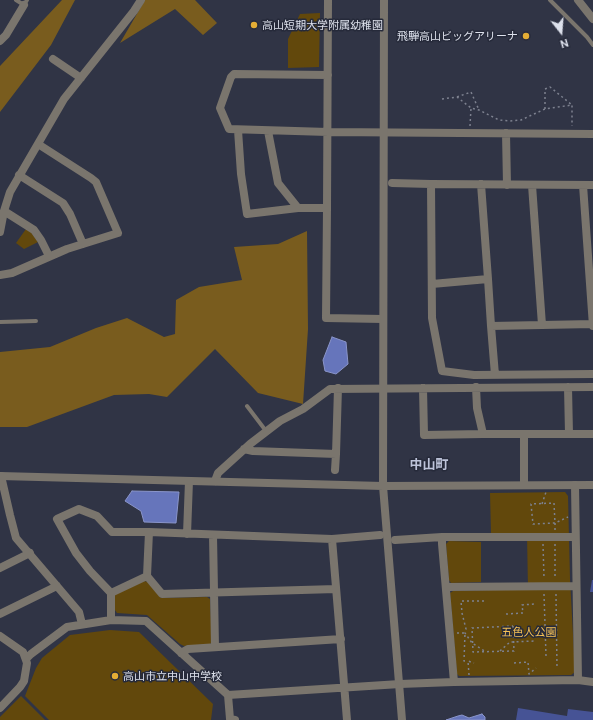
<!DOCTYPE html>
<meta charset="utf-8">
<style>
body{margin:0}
#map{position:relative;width:593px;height:720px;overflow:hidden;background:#303445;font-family:Ubuntu,sans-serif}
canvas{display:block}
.north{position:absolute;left:541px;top:12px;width:40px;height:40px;-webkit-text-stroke:3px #262a3a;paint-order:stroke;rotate:163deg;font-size:11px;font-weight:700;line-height:16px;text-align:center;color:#dde1ec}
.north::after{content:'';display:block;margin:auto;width:14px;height:18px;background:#dde1ec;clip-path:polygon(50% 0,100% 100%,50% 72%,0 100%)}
</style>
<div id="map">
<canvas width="593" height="720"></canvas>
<div class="north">N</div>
</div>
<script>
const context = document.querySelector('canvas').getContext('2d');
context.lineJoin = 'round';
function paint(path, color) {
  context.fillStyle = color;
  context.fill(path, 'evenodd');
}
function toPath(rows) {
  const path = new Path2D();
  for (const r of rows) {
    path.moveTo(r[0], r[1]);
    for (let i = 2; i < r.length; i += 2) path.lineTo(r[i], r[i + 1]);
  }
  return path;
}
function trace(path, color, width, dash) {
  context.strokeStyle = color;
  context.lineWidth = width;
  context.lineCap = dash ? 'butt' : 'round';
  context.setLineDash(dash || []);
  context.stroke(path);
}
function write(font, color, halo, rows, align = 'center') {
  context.font = font + ' Ubuntu,"Noto Sans JP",sans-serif';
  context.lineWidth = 3;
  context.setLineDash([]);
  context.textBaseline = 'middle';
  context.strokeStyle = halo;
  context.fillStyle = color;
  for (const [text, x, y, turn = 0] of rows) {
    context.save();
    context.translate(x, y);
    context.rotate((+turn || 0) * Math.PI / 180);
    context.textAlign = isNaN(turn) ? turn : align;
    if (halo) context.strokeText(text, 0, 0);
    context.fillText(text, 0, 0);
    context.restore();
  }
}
const green = toPath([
 [320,13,319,67,288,68,288,39,300,14],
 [26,229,31,232,38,242,24,249,16,243],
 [565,492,568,496,570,579,575,672,571,675,459,676,457,674,450,593,453,591,528,589,527,535,491,534,490,493],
 [449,541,481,542,481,582,451,583,449,580,446,544],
 [144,581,148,582,161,598,207,597,210,599,212,642,210,644,184,646,180,644,147,615,117,613,115,610,114,597,116,594],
 [110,630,139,632,213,704,211,720,49,720,25,696,36,668,42,658,70,635],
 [21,696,45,720,0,720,0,717]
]);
const forest = toPath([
 [62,0,75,0,51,45,0,112,0,66],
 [145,0,195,0,217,23,203,35,175,9,120,43],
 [307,231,308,329,303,404,258,393,215,349,167,397,149,394,114,395,27,427,0,427,0,352,50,347,96,328,127,318,164,337,175,334,176,300,199,287,242,280,234,247,278,244]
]);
const water = toPath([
 [332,337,346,342,348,364,336,374,325,371,323,360,332,337],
 [132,491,179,492,176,523,144,522,141,511,125,501,132,491],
 [482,714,485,717,485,720,446,720,458,716,462,715,469,718,482,714]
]);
const building = toPath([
 [592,580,593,580,593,592,590,592],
 [518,708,567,716,568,709,593,712,593,720,516,720]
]);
const path = toPath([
 [457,97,471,92,479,110],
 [442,99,457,97,471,108],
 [545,109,545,89,550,87,572,105],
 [470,126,471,108,479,110,499,120,510,121,521,120,545,109,572,105,572,126],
 [542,504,546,492],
 [555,530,555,523,554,503,531,504,533,524,555,523,568,517],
 [543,544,544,578],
 [555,544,555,578],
 [544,594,546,656],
 [556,594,557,668],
 [484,601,461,601,462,613,466,629,465,633,472,643,486,652],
 [506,614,523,613,522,605,534,604],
 [513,626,514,651,473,652,472,628,513,626],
 [457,633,465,633,464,661,468,661],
 [500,651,510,642,535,641],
 [514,663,528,662,529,674,536,668],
 [469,675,468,661,474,663]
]);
const service = toPath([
 [16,0,24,5,27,0],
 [550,0,587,37,593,45],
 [0,322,36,321],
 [247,406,266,431]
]);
const minor = toPath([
 [0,41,6,35,24,5],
 [53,59,81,78],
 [328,75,234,74,231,77,220,108,229,129,328,132,593,134],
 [238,130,241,174,247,214,298,208],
 [268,131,278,183,298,208,327,208,326,318,383,319],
 [506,133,507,185],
 [19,175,63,203,70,214,83,244],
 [392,183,431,184,593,185],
 [431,184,432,318,442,371,474,375,593,374],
 [481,184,488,279],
 [532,185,542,325],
 [583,185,593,326],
 [327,208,328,0],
 [4,211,34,230,41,240,49,256],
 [0,232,4,211,10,192,64,99,134,11,141,0],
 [0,275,12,273,67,249,118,233,96,182,91,178,38,144],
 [432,284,488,279,491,326,593,324],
 [491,326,495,375],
 [476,387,477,408,483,434,524,434],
 [568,387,569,434],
 [423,388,424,435,483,434],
 [244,449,253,451,336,454,338,388],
 [335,470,336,454],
 [1,476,10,515,16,538,79,612,82,624],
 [215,481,218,473,250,444,280,421,303,409,330,389,593,387],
 [524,485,524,434,593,434],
 [575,485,578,680],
 [187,534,189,481],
 [213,535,215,647],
 [332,539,380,535],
 [395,540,442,537],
 [0,568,30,553],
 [147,576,162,594,336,589],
 [446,587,576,586],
 [111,593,90,571,76,553,57,519,79,509,97,516,112,532,149,532],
 [0,614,57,586],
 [111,620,111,593,147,576,149,532,332,539,347,720],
 [0,636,23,652,27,663,24,681,20,687,0,708],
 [181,653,188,649,341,639],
 [26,659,31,654,67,627,111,620,146,621,228,695,230,719,235,720],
 [454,682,442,544,442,537,575,537],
 [228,695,400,684,454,682,578,680,593,682]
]);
const tertiary = toPath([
 [384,0,383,486,402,720],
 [578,0,593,19],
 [0,476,383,486,593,485]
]);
const markers = [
 [254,25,4,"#e4ad35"],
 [526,36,4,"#e4ad35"],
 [115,676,4,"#e4ad35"]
];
const poiNames = [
 ["高山短期大学附属幼稚園",262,25],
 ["飛騨高山ビッグアリーナ",518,36,"right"],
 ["高山市立中山中学校",123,676]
];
const parkNames = [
 ["五色人公園",529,632]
];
const quarterNames = [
 ["中山町",429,465]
];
paint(green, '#62480c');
paint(forest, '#795c1e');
paint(water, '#6675bb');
trace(water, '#8a95ca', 1);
paint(building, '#465395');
trace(path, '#7d818f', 1.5, [2, 3]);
trace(service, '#7a756d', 4);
trace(minor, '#7a756d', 8);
trace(tertiary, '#7a756d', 8);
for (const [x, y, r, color] of markers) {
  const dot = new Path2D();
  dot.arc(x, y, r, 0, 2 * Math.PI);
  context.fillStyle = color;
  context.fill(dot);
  trace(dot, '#262a3a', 1.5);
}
write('11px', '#dde1ec', '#262a3a', poiNames, 'left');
write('11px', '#f7c256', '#262a3a', parkNames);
write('bold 13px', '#bdc3d9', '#262a3a', quarterNames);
</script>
